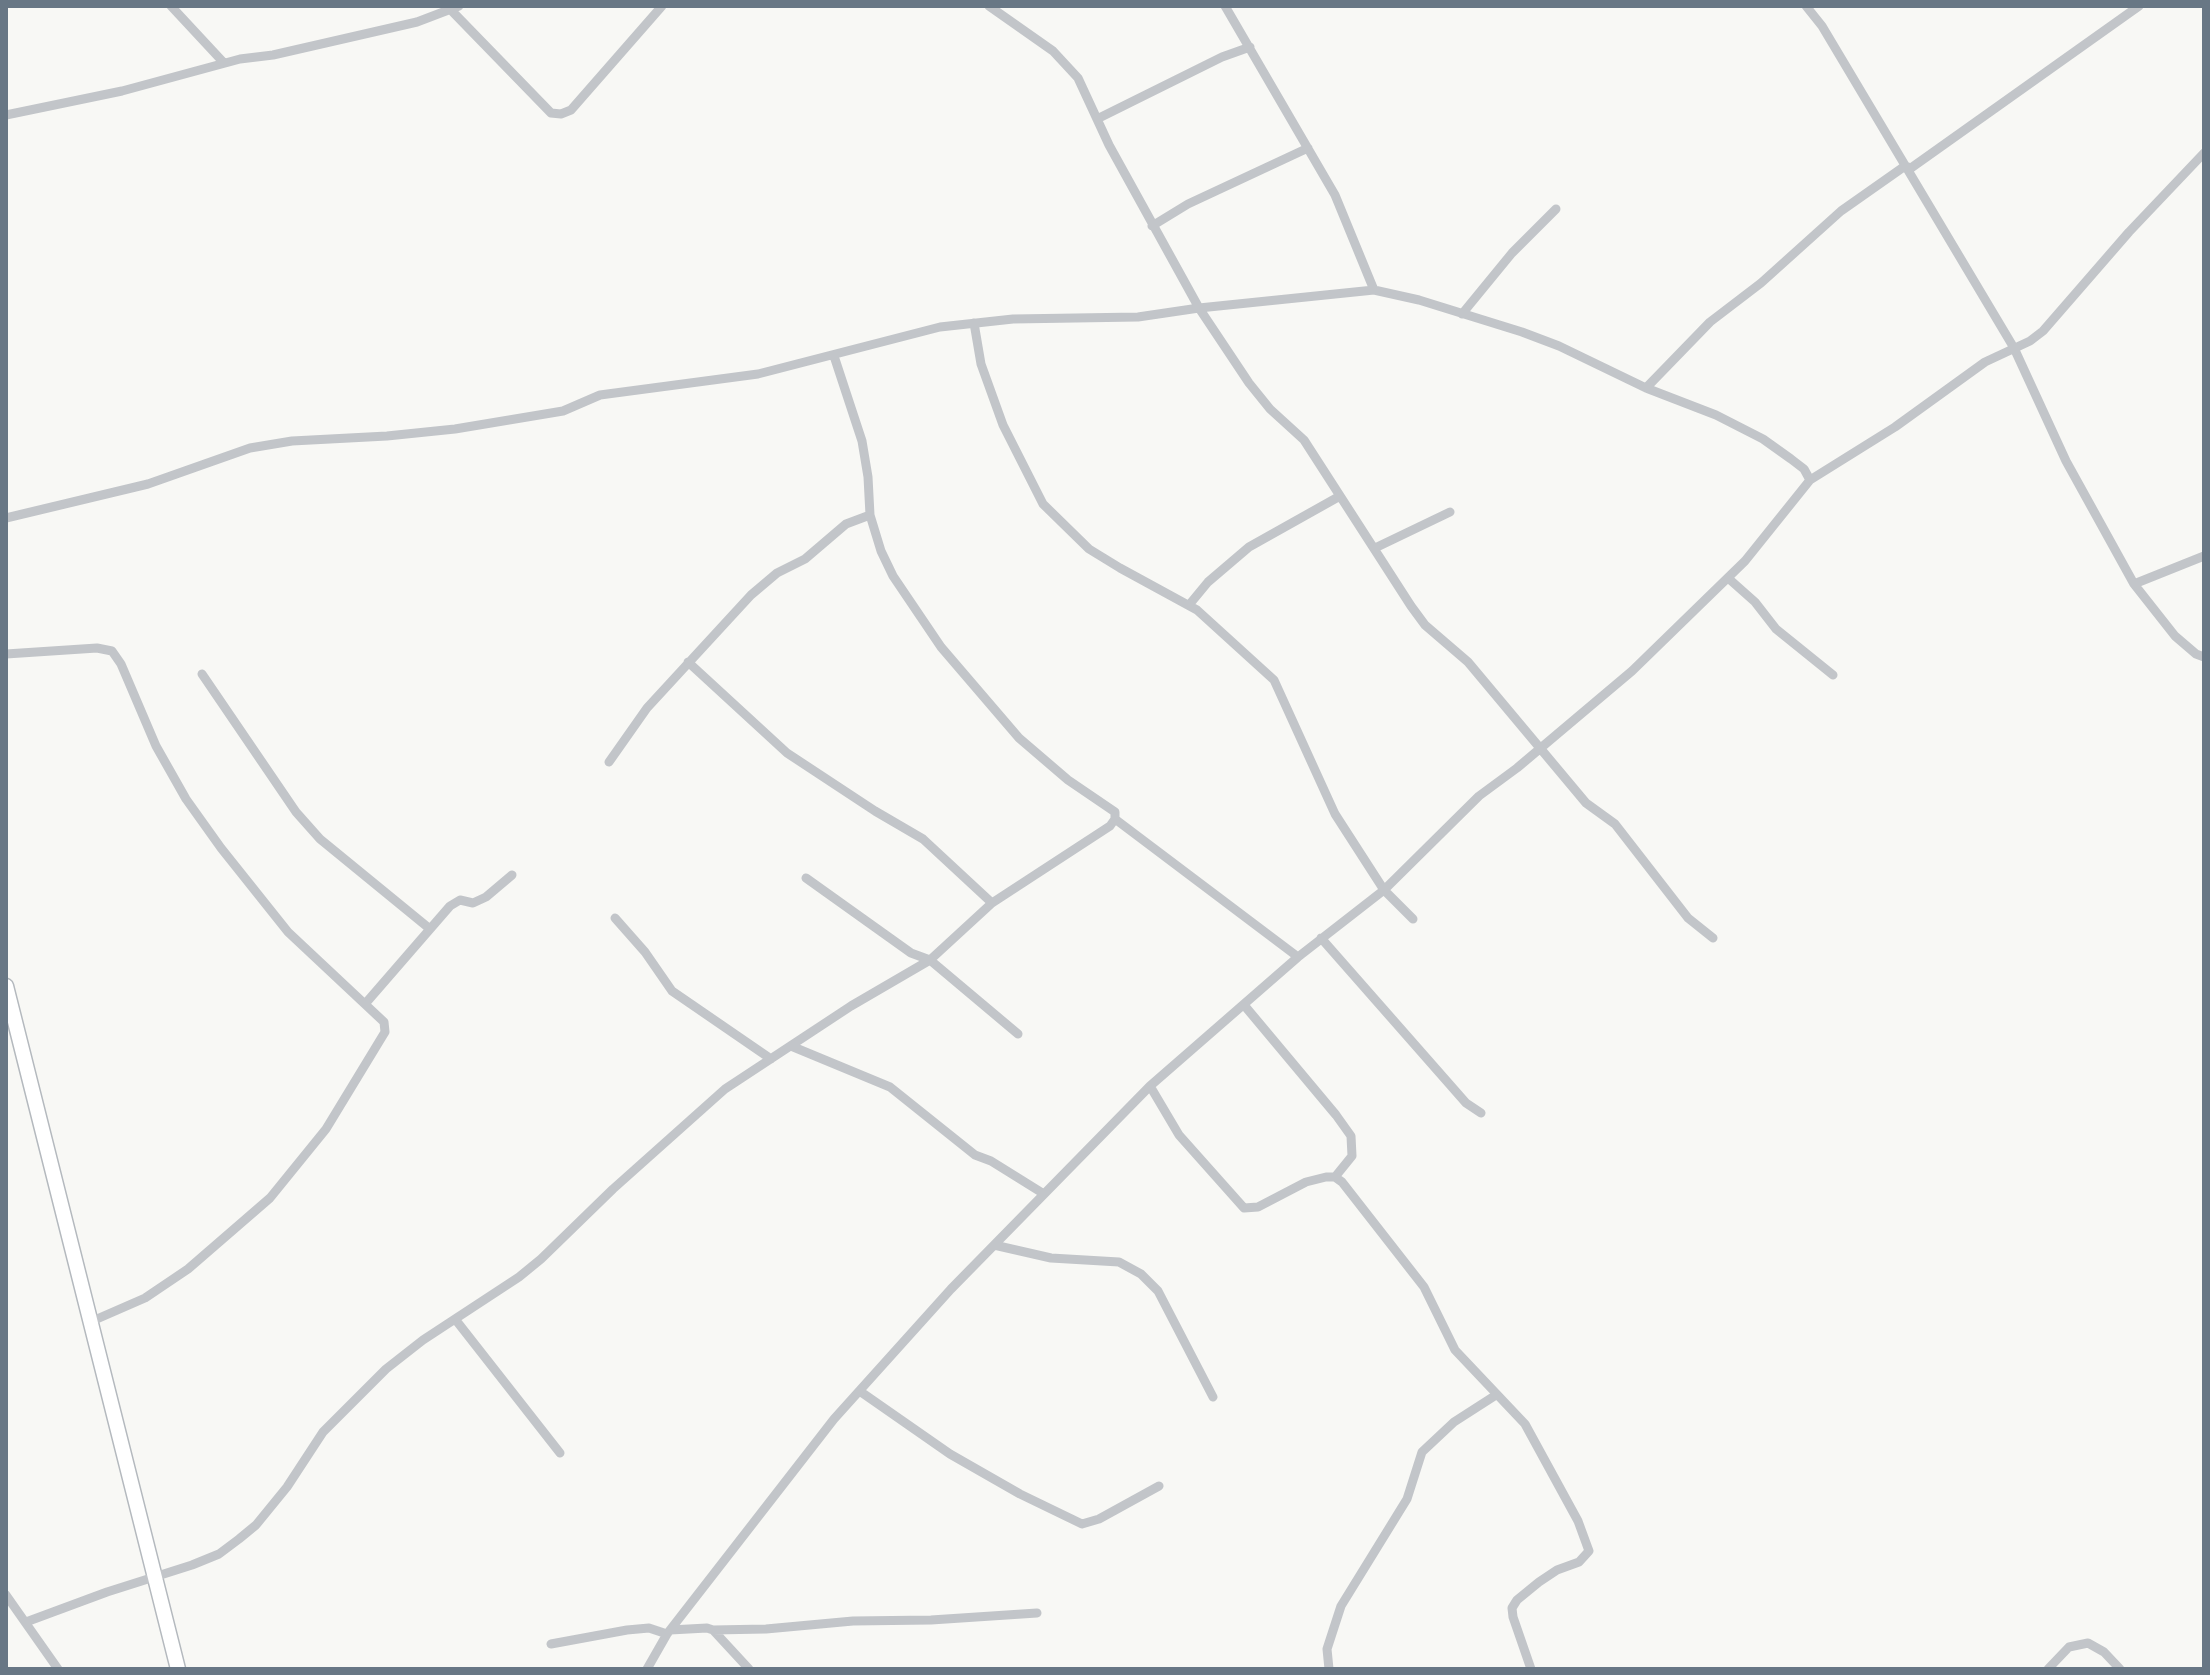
<!DOCTYPE html>
<style>
body{margin:0}
#map{position:relative;width:2210px;height:1675px;overflow:hidden;background:#f8f8f5;font-family:Rubik,sans-serif}
canvas{display:block}
.frame{position:absolute;inset:0;border:8px solid #687785;pointer-events:none}
</style>
<div id="map">
<canvas width="2210" height="1675"></canvas>
<div class="frame"></div>
</div>
<script>
const context = document.querySelector('canvas').getContext('2d');
context.lineJoin = 'round';
function toPath(rows) {
  const path = new Path2D();
  for (const r of rows) {
    path.moveTo(r[0], r[1]);
    for (let i = 2; i < r.length; i += 2) path.lineTo(r[i], r[i + 1]);
  }
  return path;
}
function trace(path, color, width, dash) {
  context.strokeStyle = color;
  context.lineWidth = width;
  context.lineCap = dash ? 'butt' : 'round';
  context.setLineDash(dash || []);
  context.stroke(path);
}
const street = toPath([
 [171,6,224,63],
 [989,6,1053,51,1078,78,1109,145,1199,308,1249,383,1270,409,1304,440,1411,606,1425,625,1468,662,1586,803,1615,824,1688,918,1713,938],
 [1225,6,1335,195,1374,290],
 [1806,6,1822,26,2014,348,2066,461,2134,584,2204,556],
 [449,8,551,113,561,114,571,110,662,6],
 [6,115,122,91,240,59,273,55,417,22,459,6],
 [1097,119,1222,57,1250,47],
 [1152,226,1188,204,1308,148],
 [1462,314,1512,253,1556,209],
 [974,323,981,364,1003,425,1043,504,1089,549,1120,568,1197,610,1274,680,1335,814,1384,890,1413,919],
 [834,356,862,441,868,477,870,515,881,551,893,576,941,647,1019,738,1068,780,1115,812,1115,819,1298,957],
 [1646,388,1710,322,1761,283,1841,211,1905,166,1911,168,2139,6],
 [6,518,148,484,250,448,292,441,387,436,455,429,563,411,600,395,758,374,940,327,1013,319,1138,317,1199,308,1374,290,1419,300,1522,332,1559,346,1646,388,1716,415,1763,439,1791,459,1804,469,1810,480],
 [1375,548,1450,512],
 [1728,578,1755,602,1776,629,1833,675],
 [2134,584,2175,636,2196,654,2204,657],
 [1189,605,1208,582,1249,547,1340,496],
 [6,654,97,648,112,651,121,664,156,746,186,799,221,848,288,932,384,1022,385,1032,326,1129,270,1198,188,1269,145,1298,90,1322],
 [688,662,787,753,875,811,923,839,992,903],
 [202,674,296,812,320,839,430,929],
 [609,762,647,708,751,595,777,573,805,559,846,524,870,515],
 [806,878,911,953,930,960,1018,1034],
 [615,918,645,952,672,991,771,1059],
 [1321,938,1466,1103,1481,1113],
 [365,1004,450,906,460,900,473,903,486,897,512,875],
 [1244,1005,1336,1115,1351,1136,1352,1156,1335,1177],
 [791,1046,890,1087,975,1155,991,1161,1044,1194],
 [1150,1086,1179,1135,1244,1208,1258,1207,1306,1182,1326,1177,1335,1177,1342,1182,1424,1287,1455,1350,1525,1424,1578,1521,1589,1551,1579,1562,1557,1570,1539,1582,1517,1600,1512,1608,1513,1617,1531,1669],
 [994,1245,1051,1258,1119,1262,1141,1274,1158,1291,1213,1397],
 [455,1319,560,1453],
 [861,1392,950,1454,1020,1494,1082,1524,1099,1519,1159,1486],
 [6,1595,58,1669],
 [26,1622,107,1592,192,1565,219,1554,239,1539,256,1525,287,1487,323,1432,386,1369,423,1340,519,1277,541,1259,613,1189,725,1089,851,1006,930,960,992,903,1110,826,1115,819],
 [670,1630,707,1628,713,1630,749,1669],
 [713,1630,766,1629,853,1621,931,1620,1037,1613],
 [551,1644,627,1630,649,1628,667,1634],
 [647,1669,667,1634,834,1419,951,1289,1150,1086,1298,957,1384,890,1479,796,1517,768,1632,671,1745,561,1810,480,1895,427,1985,362,2030,341,2043,331,2129,232,2204,153],
 [1329,1669,1327,1649,1341,1606,1407,1499,1422,1452,1454,1422,1496,1395],
 [2048,1669,2069,1647,2088,1643,2104,1652,2120,1669]
]);
const secondary = toPath([
 [6,986,178,1669]
]);
trace(secondary, '#b4b9be', 17);
trace(street, '#c2c5c9', 9);
trace(secondary, '#fff', 14);
</script>
